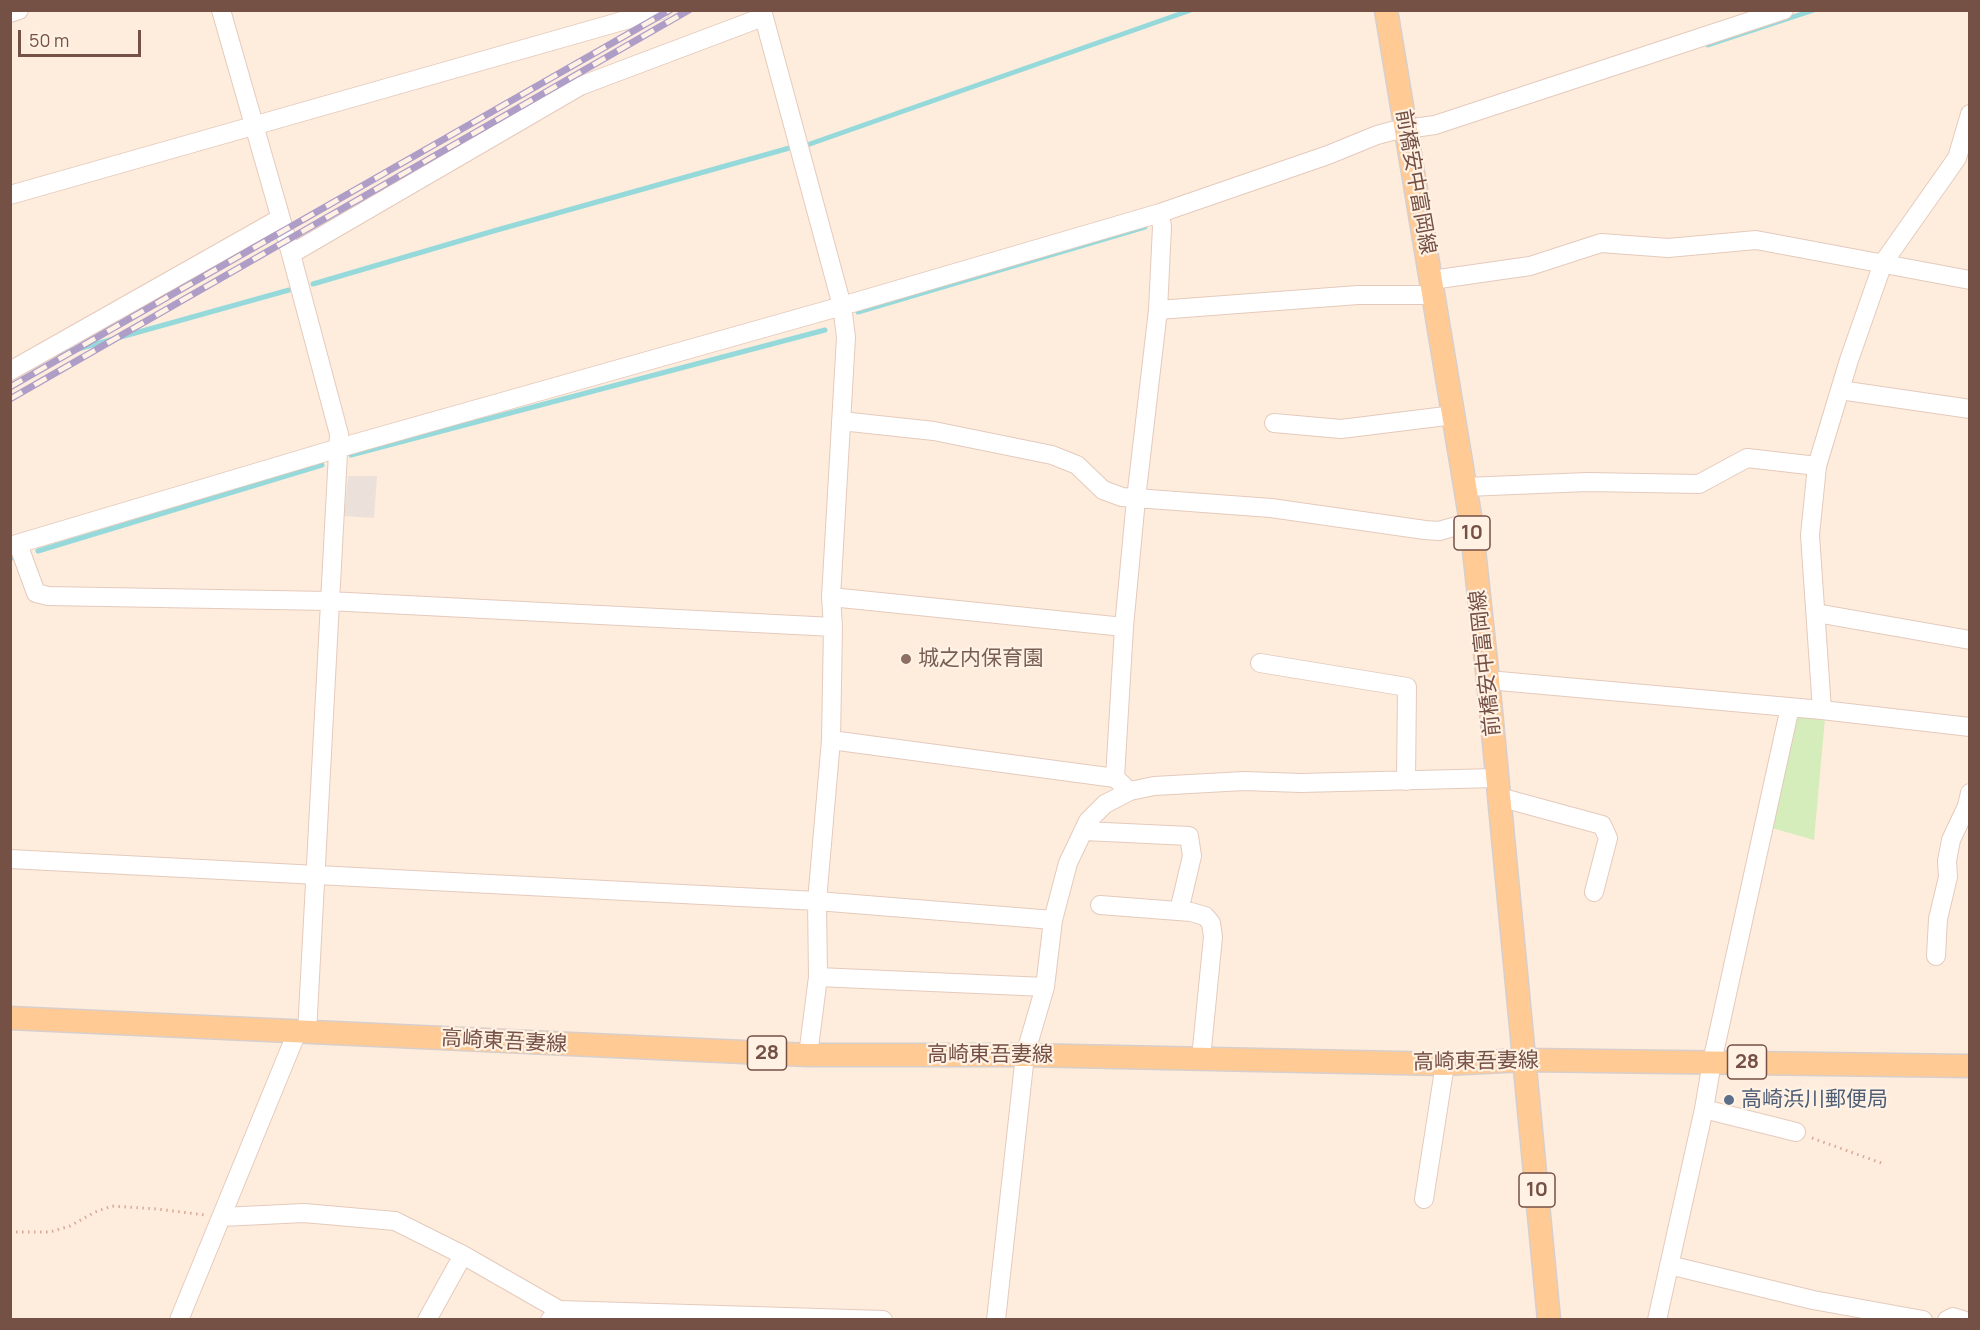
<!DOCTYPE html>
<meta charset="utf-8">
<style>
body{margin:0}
#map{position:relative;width:1980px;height:1330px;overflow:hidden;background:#feeddd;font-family:Manrope,sans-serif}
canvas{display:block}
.frame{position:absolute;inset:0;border:12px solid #755044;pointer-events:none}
.scale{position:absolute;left:18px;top:30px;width:123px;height:27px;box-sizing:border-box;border:3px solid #755044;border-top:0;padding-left:8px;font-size:18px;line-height:21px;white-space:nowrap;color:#755044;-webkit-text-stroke:4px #fff2e5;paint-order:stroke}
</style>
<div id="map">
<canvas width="1980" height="1330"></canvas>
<div class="frame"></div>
<div class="scale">50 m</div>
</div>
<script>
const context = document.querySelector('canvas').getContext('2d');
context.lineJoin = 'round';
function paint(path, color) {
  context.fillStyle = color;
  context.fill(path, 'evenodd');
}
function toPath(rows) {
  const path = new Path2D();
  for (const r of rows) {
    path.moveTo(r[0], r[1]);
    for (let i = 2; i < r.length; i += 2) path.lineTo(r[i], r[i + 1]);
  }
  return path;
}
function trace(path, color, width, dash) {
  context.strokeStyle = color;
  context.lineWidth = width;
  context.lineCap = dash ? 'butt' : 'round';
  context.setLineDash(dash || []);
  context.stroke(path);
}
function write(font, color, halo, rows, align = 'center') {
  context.font = font + ' Manrope,"Noto Sans JP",sans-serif';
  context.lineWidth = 4.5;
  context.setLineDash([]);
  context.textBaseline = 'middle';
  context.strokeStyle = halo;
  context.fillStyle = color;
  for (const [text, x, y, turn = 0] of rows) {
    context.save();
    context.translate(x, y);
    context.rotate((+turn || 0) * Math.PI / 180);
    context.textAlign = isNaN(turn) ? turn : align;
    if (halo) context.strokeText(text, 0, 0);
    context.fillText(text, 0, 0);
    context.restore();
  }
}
const industrial = toPath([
 [348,476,377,476,374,518,344,516]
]);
const green = toPath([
 [1796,716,1825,718,1814,840,1772,828]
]);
const stream = toPath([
 [1708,45,1814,10],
 [807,145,1191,10],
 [313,284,497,230,793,147],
 [858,312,1145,227],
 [60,354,289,290],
 [351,455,825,330],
 [38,551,322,465],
 [10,558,12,558]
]);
const path = toPath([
 [1812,1138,1884,1164],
 [10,1232,50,1232,70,1226,95,1212,112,1206,157,1209,205,1215]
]);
const minor = toPath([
 [221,10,291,254,339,434,307,1033],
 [762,10,842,306,846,337,831,597,833,627,831,740,817,901,818,977,808,1055],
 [10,13,19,10],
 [10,195,661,10],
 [291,254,580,86,763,17],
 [1432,280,1530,266,1601,243,1668,248,1756,240,1970,280],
 [1158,310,1358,295,1435,295],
 [10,371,279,219],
 [1840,390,1970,409],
 [841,421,934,431,1052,455,1077,465,1103,490,1122,497,1271,508,1425,530,1439,531,1471,522],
 [1274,423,1341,429,1454,415],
 [1466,487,1587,482,1699,484,1747,458,1817,466],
 [18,544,36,593,48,596,329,601,833,627],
 [10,546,339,448,842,306,1160,213,1328,155,1377,135,1392,131,1435,125,1784,10],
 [831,597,1124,627],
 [1816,613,1970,640],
 [1260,663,1407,687,1406,781],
 [1488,680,1822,710,1970,727],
 [1822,710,1810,535,1817,466,1849,360,1883,263,1957,158,1970,114],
 [831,740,1115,778,1124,786],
 [1115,778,1124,627,1136,499,1158,310,1162,227,1160,213],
 [1499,797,1602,825,1608,838,1594,892],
 [1084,831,1189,836,1192,856,1179,911],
 [10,859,817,901,1053,920],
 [1100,905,1191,912,1205,916,1211,923,1213,937,1201,1058],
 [1936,956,1938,919,1948,877,1947,861,1951,840,1967,806,1970,793],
 [818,977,1045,987],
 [1704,1109,1796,1132],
 [1424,1199,1445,1064],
 [222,1217,304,1213,395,1221,463,1255,559,1310,550,1320],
 [1669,1265,1813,1300,1923,1320],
 [559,1310,883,1320],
 [179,1320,297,1032],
 [427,1320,463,1255],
 [996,1320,1025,1055,1045,987,1053,920,1068,863,1088,821,1105,804,1130,791,1154,786,1244,781,1301,783,1496,778],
 [1657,1320,1704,1109,1712,1062,1790,707],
 [1947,1320,1953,1317,1963,1320]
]);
const major = toPath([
 [1386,10,1471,522,1488,680,1549,1320],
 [10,1018,808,1055,1025,1055,1445,1064,1525,1060,1970,1066]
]);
const rail = toPath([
 [10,387,670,10],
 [10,399,689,10]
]);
const markers = [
 [906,659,6,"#8d6e63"],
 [1729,1100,6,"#5c6f8a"]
];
const shields = [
 [1472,533,36],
 [767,1053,39],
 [1747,1062,39],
 [1537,1190,36]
];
const shieldNames = [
 ["10",1472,533],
 ["28",767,1053],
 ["28",1747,1062],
 ["10",1537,1190]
];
const streetNames = [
 ["前橋安中富岡線",1415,182,80],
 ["前橋安中富岡線",1486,663,-96],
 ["高崎東吾妻線",504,1042,3],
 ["高崎東吾妻線",990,1055],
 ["高崎東吾妻線",1476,1062,-1]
];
const educationNames = [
 ["城之内保育園",918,659]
];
const serviceNames = [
 ["高崎浜川郵便局",1741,1100]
];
paint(industrial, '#ebe0da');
paint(green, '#d5ecbb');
trace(stream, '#96d9db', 5);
trace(minor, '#e4cabc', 20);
trace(major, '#d8cecb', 25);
trace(path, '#daa997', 3, [1.5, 4.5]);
trace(minor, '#fff', 18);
trace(major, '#ffca93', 22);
trace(rail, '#ae9dc7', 7);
trace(rail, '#fff2e5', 4.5, [14]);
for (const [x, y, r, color] of markers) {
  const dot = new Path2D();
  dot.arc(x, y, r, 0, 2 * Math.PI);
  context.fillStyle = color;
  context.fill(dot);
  trace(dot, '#fff2e5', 2);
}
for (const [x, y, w] of shields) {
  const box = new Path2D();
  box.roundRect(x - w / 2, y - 17, w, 34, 4.5);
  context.fillStyle = '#fff2e5';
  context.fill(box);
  trace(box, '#755044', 1.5);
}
write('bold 20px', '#755044', null, shieldNames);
write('21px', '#755044', '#fff2e5', streetNames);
write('21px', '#785e54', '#fff2e5', educationNames, 'left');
write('21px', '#4e5e75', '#fff2e5', serviceNames, 'left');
</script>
